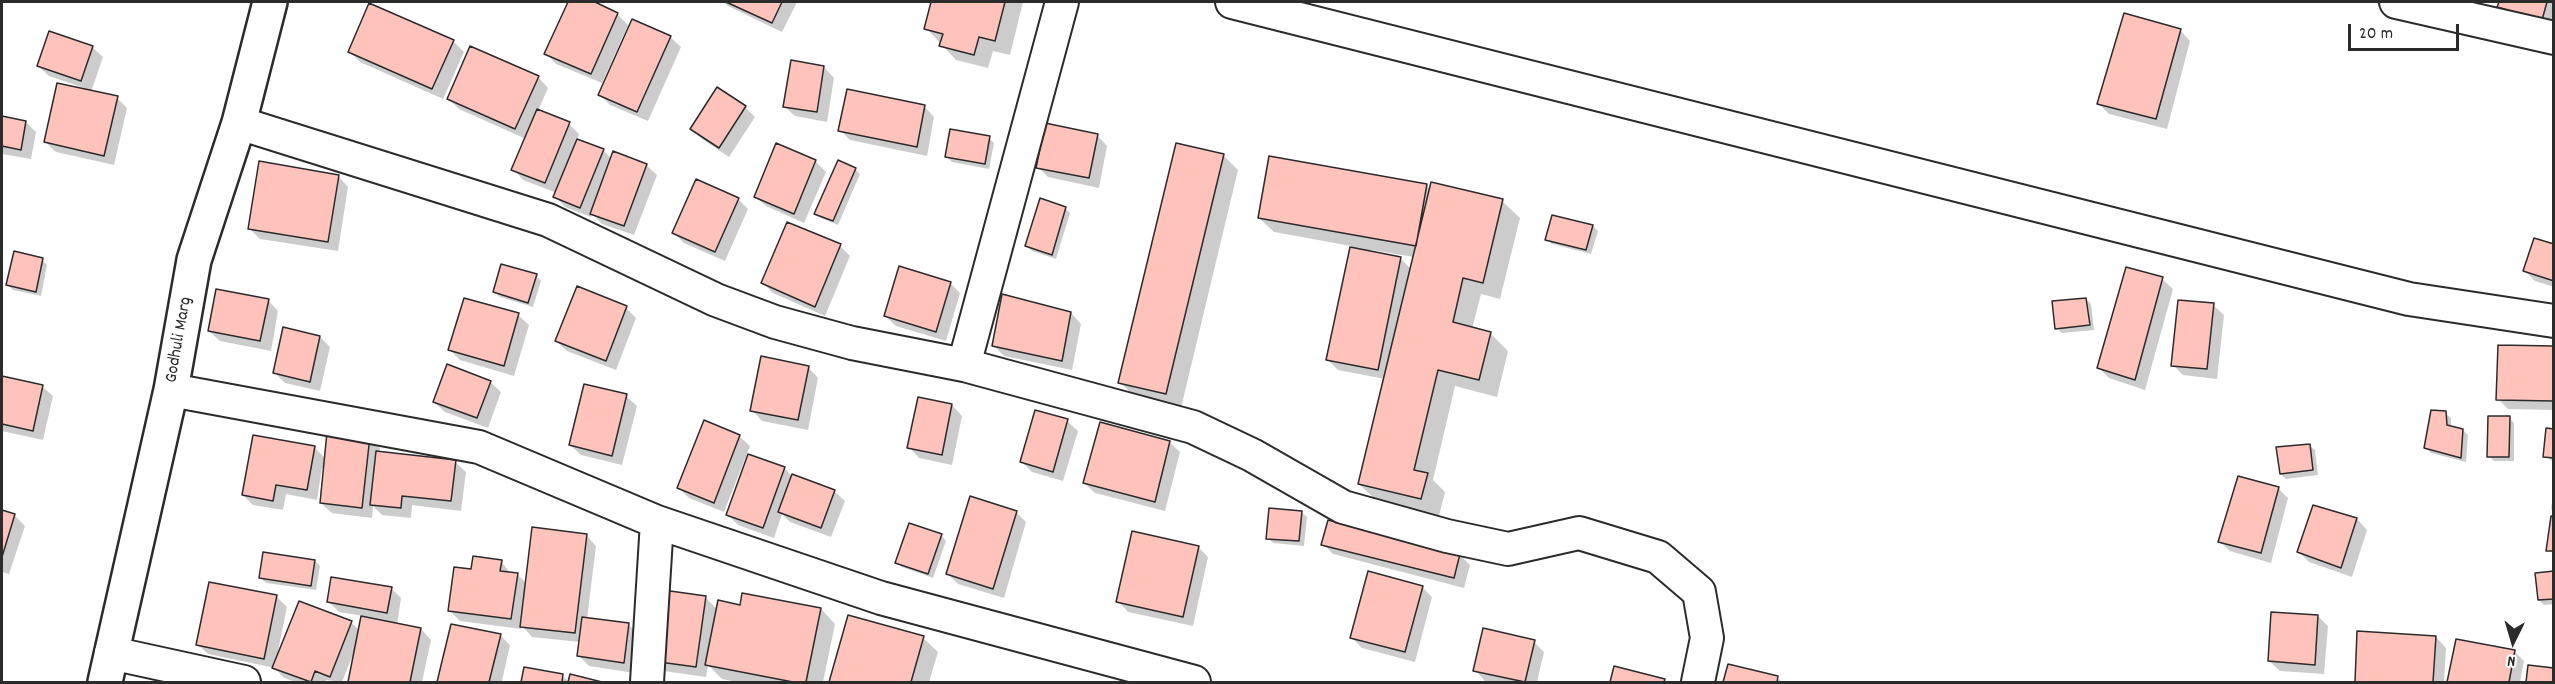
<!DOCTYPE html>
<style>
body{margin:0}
#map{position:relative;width:2555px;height:684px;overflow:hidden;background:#fff;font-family:Dekko,sans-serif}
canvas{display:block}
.frame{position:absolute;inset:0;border:3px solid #2b2b2b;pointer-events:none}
.north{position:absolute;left:2483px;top:612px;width:60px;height:60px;-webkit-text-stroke:4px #fff;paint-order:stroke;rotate:185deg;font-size:16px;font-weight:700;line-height:24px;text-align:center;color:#2b2b2b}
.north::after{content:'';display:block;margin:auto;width:21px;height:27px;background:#2b2b2b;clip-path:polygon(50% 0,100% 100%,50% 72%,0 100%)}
.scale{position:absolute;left:2348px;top:24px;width:111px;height:27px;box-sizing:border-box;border:3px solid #2b2b2b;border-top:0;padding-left:8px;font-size:18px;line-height:21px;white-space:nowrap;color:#2b2b2b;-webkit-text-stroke:4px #fff;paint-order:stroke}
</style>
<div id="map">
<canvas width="2555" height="684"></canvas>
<div class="frame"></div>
<div class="north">N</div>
<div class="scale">20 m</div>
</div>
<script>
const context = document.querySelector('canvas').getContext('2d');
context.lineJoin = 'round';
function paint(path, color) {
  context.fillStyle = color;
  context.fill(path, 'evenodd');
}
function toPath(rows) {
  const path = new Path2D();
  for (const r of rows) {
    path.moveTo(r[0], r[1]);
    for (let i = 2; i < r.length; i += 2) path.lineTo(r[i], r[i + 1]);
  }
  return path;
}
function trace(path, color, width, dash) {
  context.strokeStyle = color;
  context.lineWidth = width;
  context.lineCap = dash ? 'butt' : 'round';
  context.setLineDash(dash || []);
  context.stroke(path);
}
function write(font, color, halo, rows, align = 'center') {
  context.font = font + ' Dekko,sans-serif';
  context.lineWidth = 6;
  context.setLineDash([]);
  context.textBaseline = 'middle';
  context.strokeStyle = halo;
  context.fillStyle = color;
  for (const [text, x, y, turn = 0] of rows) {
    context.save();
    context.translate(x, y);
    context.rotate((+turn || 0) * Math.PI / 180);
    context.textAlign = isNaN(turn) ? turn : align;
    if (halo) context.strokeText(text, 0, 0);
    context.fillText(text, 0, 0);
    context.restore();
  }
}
const shadow = toPath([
 [570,2,592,2,617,14,628,25,602,83,556,64,546,53],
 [723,2,797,2,782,32,728,6],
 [932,2,1023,2,1010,55,993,51,988,68,956,60,926,28],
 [2500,2,2554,2,2554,24,2509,17,2499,7],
 [370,5,454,42,464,52,443,99,360,62,350,52],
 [2180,30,2190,41,2167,129,2109,114,2098,103],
 [670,37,681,47,648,121,610,105,600,95],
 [92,47,103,57,91,92,117,98,127,108,114,165,56,152,45,142,90,90,49,76,38,66],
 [824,67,834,78,827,122,795,116,784,106],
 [538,77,548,88,538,111,569,124,579,134,577,140,603,150,612,159,646,165,657,175,634,235,602,224,592,213,591,217,565,207,555,196,557,193,523,180,513,169,526,139,459,109,449,99],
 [924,106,934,117,927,156,850,140,840,130],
 [745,107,755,117,729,157,702,139,692,129],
 [2,118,26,122,36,132,31,159,2,154],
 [1097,135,1107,146,1099,188,1048,177,1038,167],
 [989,138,994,143,989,169,952,162,947,157],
 [1223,155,1238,170,1181,408,1134,396,1120,382],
 [815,161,826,172,804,223,766,206,755,196],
 [855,169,860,174,838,225,821,218,816,213],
 [338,176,348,187,338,251,260,239,249,228],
 [1426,185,1431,190,1502,201,1520,218,1500,299,1481,294,1472,329,1490,333,1508,351,1497,397,1455,386,1433,480,1445,492,1439,516,1377,501,1359,484,1385,379,1338,370,1328,360,1351,246,1274,232,1259,218],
 [1371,250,1414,257,1412,270,1400,258,1371,252],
 [738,199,748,209,725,261,684,243,674,233],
 [1065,208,1070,213,1056,259,1032,251,1027,246],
 [1553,217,1593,226,1598,231,1591,254,1552,244,1547,239],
 [840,246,850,256,825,316,773,293,763,283],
 [2554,246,2554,287,2535,281,2525,271],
 [42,260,47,265,41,296,13,290,8,285],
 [536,276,541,281,533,307,500,297,495,292],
 [2162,279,2173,289,2145,390,2109,378,2099,368],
 [950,283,960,293,946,341,896,326,885,316],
 [465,299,518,315,529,325,514,376,460,360,450,350],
 [2086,299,2091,304,2094,330,2062,333,2057,328],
 [268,300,278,311,271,351,220,341,209,331],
 [2213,305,2224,315,2217,379,2183,375,2173,365],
 [626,308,636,318,616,370,567,351,556,341],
 [1071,313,1081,324,1072,370,1004,356,994,346],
 [320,337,330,347,320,391,285,383,275,373],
 [2554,348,2554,410,2508,409,2498,399],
 [808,367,818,378,808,430,762,421,752,410],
 [2,377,42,386,53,396,43,440,2,431],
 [490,382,501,392,488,428,445,412,434,402],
 [626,396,637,406,622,465,581,455,570,445],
 [952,405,962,416,952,465,919,458,909,447],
 [2445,413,2451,418,2451,427,2463,430,2468,435,2466,462,2431,453,2426,448],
 [2509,418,2514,423,2514,461,2494,461,2489,456],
 [1067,421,1078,431,1063,481,1032,472,1022,462],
 [2554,431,2554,462,2545,456],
 [739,436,750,446,724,512,689,498,679,488],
 [369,438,380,448,379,453,455,462,466,472,461,511,412,505,411,518,382,515,373,506,372,518,332,513,321,503,325,468,322,468,317,500,286,494,283,510,253,505,243,495,314,447,326,459],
 [1169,442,1180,452,1165,511,1095,493,1084,483],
 [2309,445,2315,450,2318,475,2286,479,2281,474],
 [784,468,793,477,834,491,845,501,831,537,790,522,782,514,774,538,738,525,728,515],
 [2278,488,2288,498,2271,563,2230,551,2219,541],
 [2554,488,2554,512,2551,509],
 [2314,507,2357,519,2367,530,2352,577,2309,562,2299,552],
 [2,511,14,515,25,526,9,574,2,572],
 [1016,512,1026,522,1004,598,958,584,948,574],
 [1301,512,1307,517,1304,546,1273,543,1268,538],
 [586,535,596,546,587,619,629,625,639,635,634,673,589,666,579,656,580,642,532,637,522,626,521,629,460,621,450,611,472,571,501,561,511,574,517,574,527,584],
 [941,535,946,541,933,578,902,567,896,562],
 [1323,544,1460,555,1470,565,1464,588,1333,554],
 [1198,547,1208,557,1193,626,1128,612,1118,601],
 [315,561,320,566,316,590,266,583,261,578],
 [2554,573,2554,604,2544,605,2539,600],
 [1422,587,1432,597,1415,662,1362,648,1352,638],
 [391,588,401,598,397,625,421,629,431,640,422,682,349,682,354,652,342,682,326,680,325,682,296,682,284,678,275,668,208,654,197,644,276,596,287,607,277,656,351,622,360,631,363,616,339,612,329,602],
 [664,592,706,598,718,610,741,606,821,609,835,624,823,682,738,682,722,679,708,665,706,677,664,671,654,661],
 [2318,616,2328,626,2324,674,2280,671,2269,661],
 [849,617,923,638,938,652,929,682,830,682],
 [452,626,500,635,510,645,502,681,510,682,438,682],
 [2359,632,2436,637,2446,648,2444,682,2356,682],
 [2457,641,2514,651,2524,661,2520,682,2449,682],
 [1534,642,1544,652,1537,682,1494,682,1485,681,1475,670],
 [1729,666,1777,678,1782,682,1725,682],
 [1615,668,1664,680,1667,682,1611,682],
 [525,669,562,676,569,682,523,682]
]);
const building = toPath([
 [568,2,595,2,618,13,591,74,544,54,568,2],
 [726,2,782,2,772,23,726,2],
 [931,2,1005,2,995,41,979,37,974,55,939,46,943,34,924,29,931,2],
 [2499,2,2547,2,2542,20,2497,7,2499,2],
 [369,3,454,40,432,89,348,52,369,3],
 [2124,13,2181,29,2156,119,2097,104,2124,13],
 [632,19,671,36,637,112,598,95,632,19],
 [49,31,93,46,81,81,37,66,49,31],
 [470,46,539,76,515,129,447,99,470,46],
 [791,60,824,66,817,112,783,107,791,60],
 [57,83,118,96,104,156,44,142,57,83],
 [717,87,746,106,719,148,690,129,717,87],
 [847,89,925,105,917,147,838,131,847,89],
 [537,109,570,122,545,183,511,170,537,109],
 [2,116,26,121,21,150,2,146,2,116],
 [1045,123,1098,134,1089,178,1036,168,1045,123],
 [950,129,990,136,985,164,945,157,950,129],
 [577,139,604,149,580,208,553,197,577,139],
 [776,143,816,160,794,214,754,197,776,143],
 [1176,143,1224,154,1166,394,1118,383,1176,143],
 [613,151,647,164,624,226,590,214,613,151],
 [1269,156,1427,184,1416,246,1258,218,1269,156],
 [838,160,856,168,833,221,814,214,838,160],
 [259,161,339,175,328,242,248,229,259,161],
 [696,179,739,198,715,252,672,233,696,179],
 [1431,182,1503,199,1483,283,1463,278,1453,322,1491,332,1479,380,1438,370,1414,470,1428,473,1421,499,1358,484,1431,182],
 [1040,198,1066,207,1052,255,1025,246,1040,198],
 [1552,215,1593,225,1586,250,1545,240,1552,215],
 [787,222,841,244,815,307,761,283,787,222],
 [2534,238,2554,244,2554,281,2523,271,2534,238],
 [1350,247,1401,257,1378,370,1326,360,1350,247],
 [14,251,43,258,36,292,6,285,14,251],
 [501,264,537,274,528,303,493,292,501,264],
 [899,266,951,282,936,332,884,316,899,266],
 [2126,267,2163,277,2135,380,2097,368,2126,267],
 [577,286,627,306,606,361,555,341,577,286],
 [216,289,269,299,260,341,208,331,216,289],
 [1002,294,1071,312,1062,361,992,346,1002,294],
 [464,298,519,313,504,366,448,350,464,298],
 [2086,298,2090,325,2055,329,2052,301,2086,298],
 [2178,300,2214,303,2207,369,2171,366,2178,300],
 [283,327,320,336,310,382,273,373,283,327],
 [2498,345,2554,346,2554,401,2496,400,2498,345],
 [761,356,809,366,798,420,750,411,761,356],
 [447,364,491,381,477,418,433,402,447,364],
 [2,376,43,385,33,431,2,424,2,376],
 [584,384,627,394,612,456,569,445,584,384],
 [918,397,952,404,942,455,907,448,918,397],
 [1035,410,1068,419,1053,472,1020,462,1035,410],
 [2431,410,2446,411,2447,425,2463,429,2461,458,2424,448,2431,410],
 [2488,416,2510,416,2509,457,2487,457,2488,416],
 [704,420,740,435,714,503,677,488,704,420],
 [1100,422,1170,441,1155,502,1083,483,1100,422],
 [2546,428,2554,429,2554,458,2543,457,2546,428],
 [327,432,370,436,362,508,320,503,327,432],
 [253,435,315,446,307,490,276,485,273,501,242,495,253,435],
 [2310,444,2313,470,2280,474,2276,447,2310,444],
 [376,451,456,460,451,501,402,496,401,508,370,505,376,451],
 [748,454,785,467,763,528,726,515,748,454],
 [792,474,835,490,821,528,778,512,792,474],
 [2238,476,2279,487,2261,553,2218,542,2238,476],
 [970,496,1017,511,993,589,946,574,970,496],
 [2313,505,2357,518,2341,568,2297,552,2313,505],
 [1269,508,1302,511,1299,541,1266,539,1269,508],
 [2,510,15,514,2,557,2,510],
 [2551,516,2554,517,2554,551,2546,551,2551,516],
 [1328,520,1460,554,1454,578,1321,545,1328,520],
 [909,523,942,534,928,574,895,563,909,523],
 [532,527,587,534,575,633,520,627,532,527],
 [1132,531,1199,546,1183,617,1116,602,1132,531],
 [263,552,315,560,311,586,259,578,263,552],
 [473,556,502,560,500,571,518,573,511,619,448,611,454,567,471,569,473,556],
 [1368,571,1423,586,1405,652,1350,638,1368,571],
 [2554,571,2554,599,2538,600,2535,573,2554,571],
 [331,577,392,587,387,613,327,602,331,577],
 [209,582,277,595,264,659,196,645,209,582],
 [663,590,706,596,696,667,652,661,663,590],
 [742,593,821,608,806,682,793,682,705,665,718,600,740,605,742,593],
 [299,601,352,621,330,677,315,671,311,682,272,668,299,601],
 [2271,612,2318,615,2315,665,2268,661,2271,612],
 [848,615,924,636,911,682,829,682,848,615],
 [361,616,421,628,410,682,348,682,361,616],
 [582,617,629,623,624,663,577,656,582,617],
 [451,624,501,634,489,682,437,682,451,624],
 [1483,628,1535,640,1525,682,1473,671,1483,628],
 [2357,631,2436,636,2433,682,2355,682,2357,631],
 [2456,639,2515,650,2509,682,2447,682,2456,639],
 [1728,664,1778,676,1777,682,1723,682,1728,664],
 [2528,665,2554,668,2554,682,2526,682,2528,665],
 [1614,666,1665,679,1664,682,1610,682,1614,666],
 [524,667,563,674,562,682,521,682,524,667],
 [570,674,602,682,568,682,570,674]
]);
const street = toPath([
 [1232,2,2409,299,2554,321],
 [2396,2,2554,38],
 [239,123,548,220,716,300,775,322,852,343,964,365,1193,427,1252,455,1343,507,1447,536,1508,549,1579,533,1658,557,1699,592,1707,638,1698,682],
 [964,365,1062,2],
 [171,390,479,447,657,522,881,598,1194,682],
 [111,653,244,682],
 [647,682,657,522]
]);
const secondary = toPath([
 [105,682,171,390,194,260,239,123,270,2]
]);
const streetNames = [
 ["Godhuli Marg",180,340,-80]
];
paint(shadow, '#0003');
paint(building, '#ffc3bc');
trace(building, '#2b2b2b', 1.5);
trace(street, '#2b2b2b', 36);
trace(secondary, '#2b2b2b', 38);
trace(street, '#fff', 32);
trace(secondary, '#fff', 33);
write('18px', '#2b2b2b', '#fff', streetNames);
</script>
